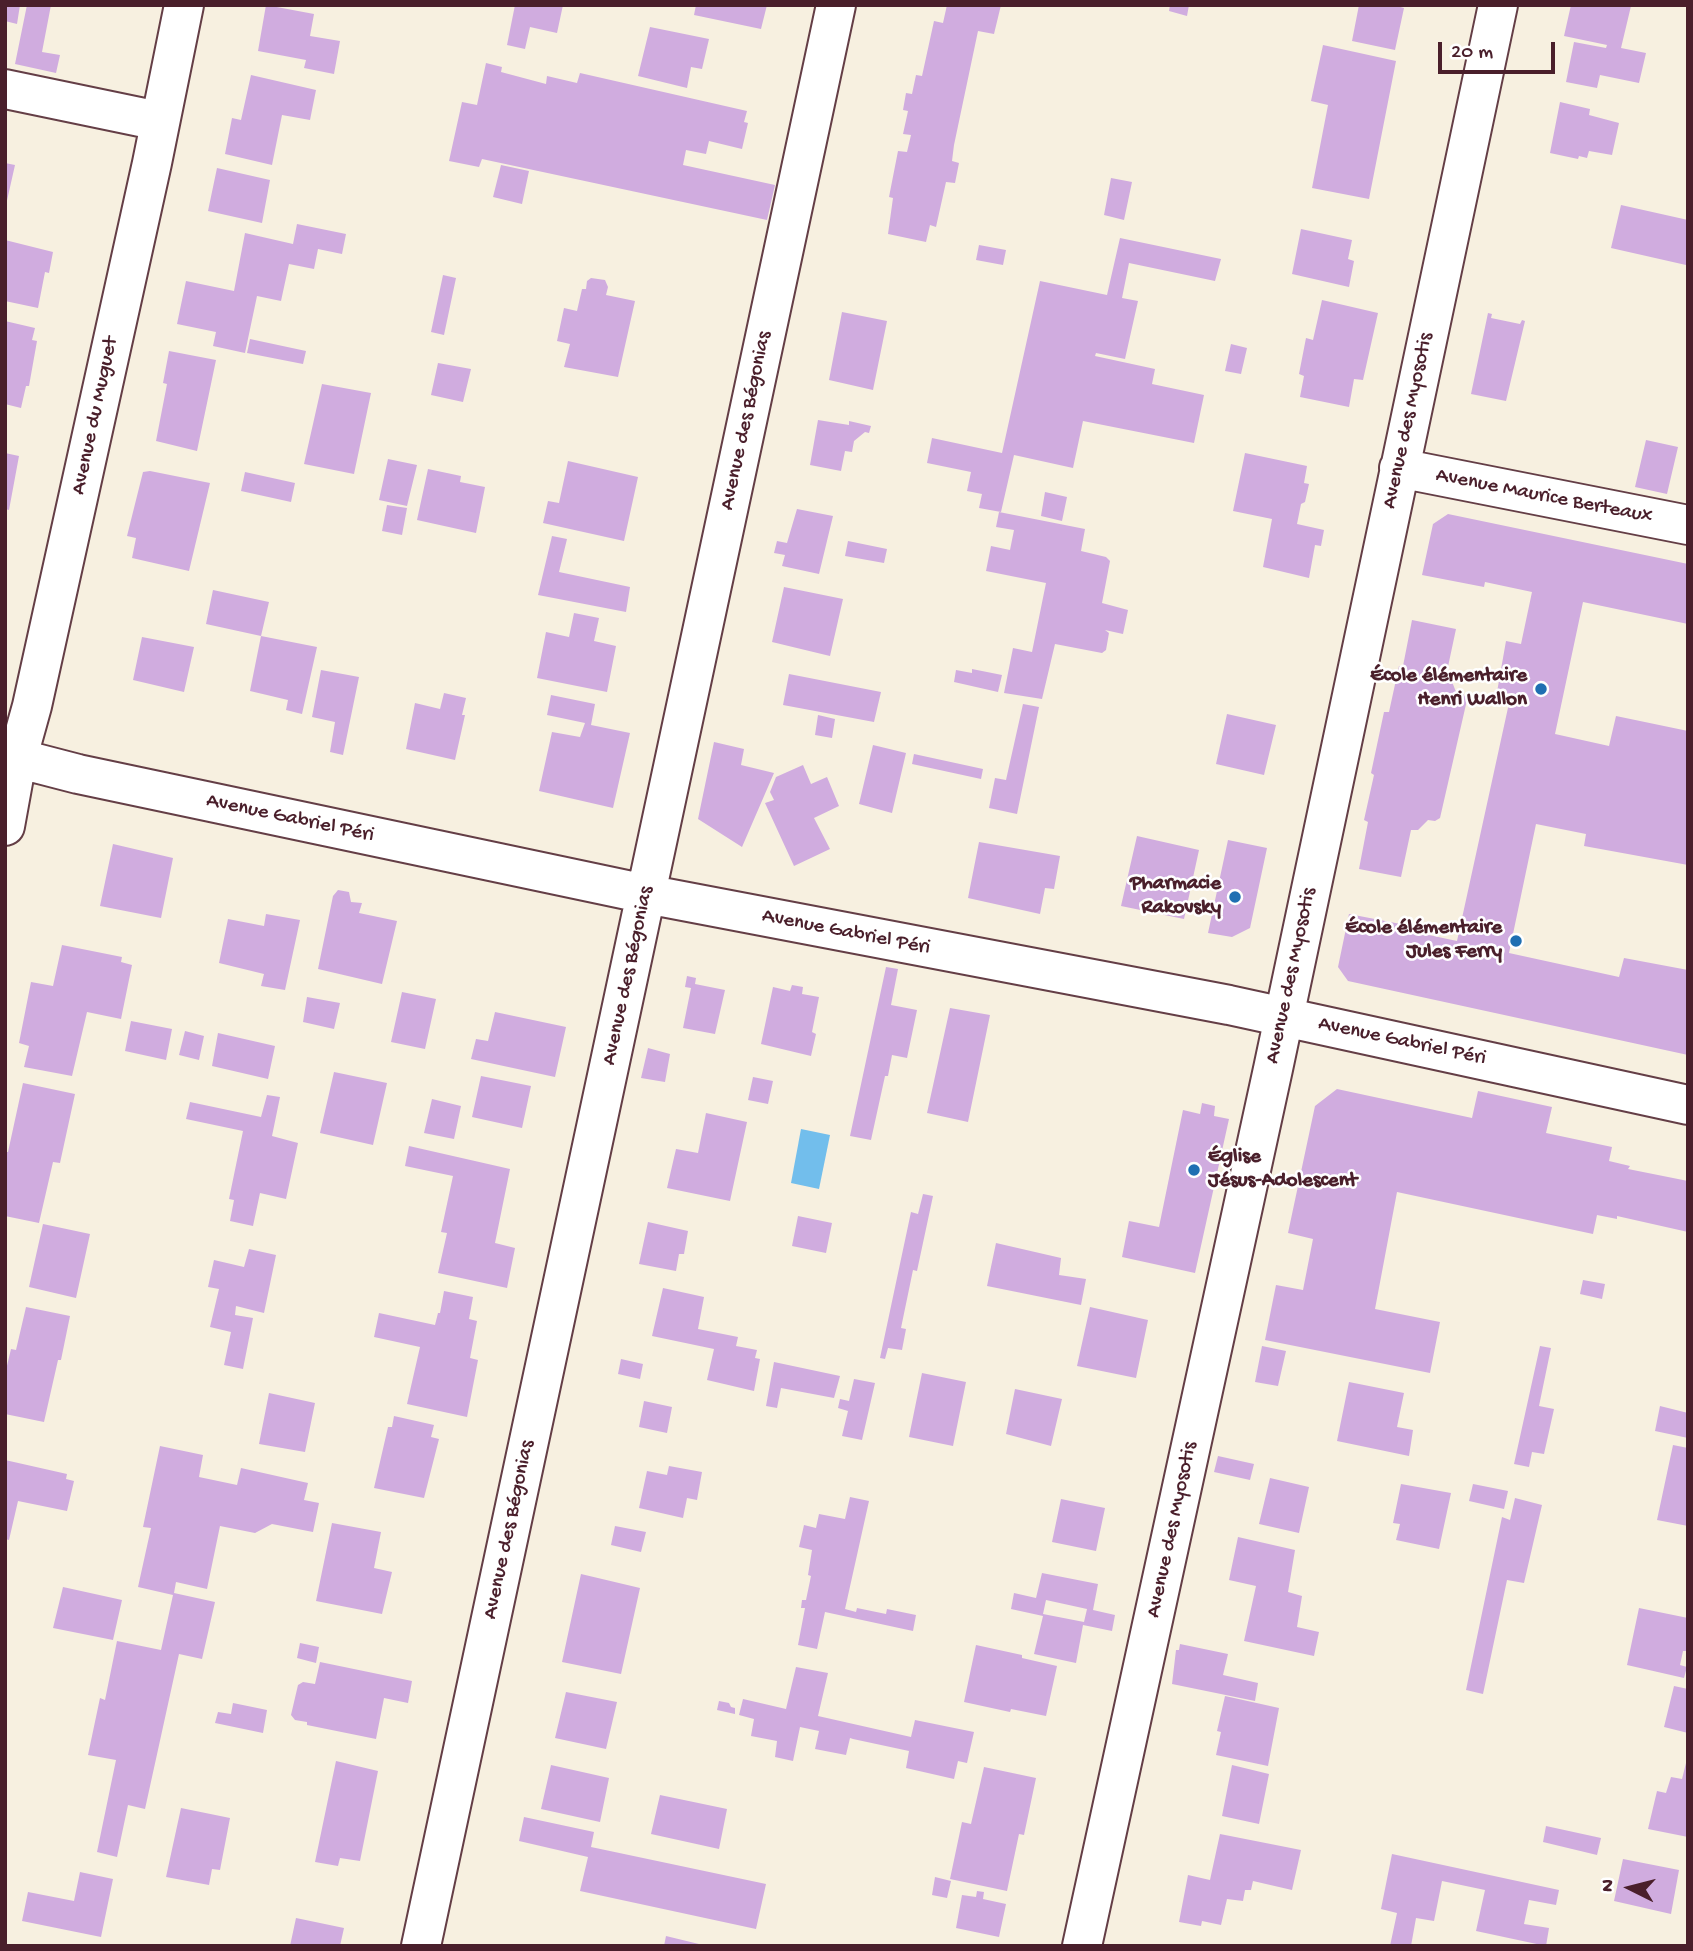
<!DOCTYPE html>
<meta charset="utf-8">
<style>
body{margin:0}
#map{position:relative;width:1693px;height:1951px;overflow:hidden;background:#f7f0e0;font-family:"Gochi Hand",sans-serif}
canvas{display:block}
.frame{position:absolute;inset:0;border:7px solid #4a1f2b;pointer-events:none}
.north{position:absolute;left:1595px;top:1853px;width:70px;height:70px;-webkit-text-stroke:5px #fff;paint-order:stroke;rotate:276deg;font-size:19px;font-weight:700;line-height:28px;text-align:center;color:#4a1f2b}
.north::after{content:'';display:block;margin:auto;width:24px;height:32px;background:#4a1f2b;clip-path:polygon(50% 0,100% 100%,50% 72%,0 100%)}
.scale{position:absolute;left:1438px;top:42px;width:117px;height:32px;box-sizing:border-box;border:4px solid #4a1f2b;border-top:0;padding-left:9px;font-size:21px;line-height:24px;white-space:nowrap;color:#4a1f2b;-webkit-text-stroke:5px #fff;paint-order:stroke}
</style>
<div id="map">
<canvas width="1693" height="1951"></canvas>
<div class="frame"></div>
<div class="north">N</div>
<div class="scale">20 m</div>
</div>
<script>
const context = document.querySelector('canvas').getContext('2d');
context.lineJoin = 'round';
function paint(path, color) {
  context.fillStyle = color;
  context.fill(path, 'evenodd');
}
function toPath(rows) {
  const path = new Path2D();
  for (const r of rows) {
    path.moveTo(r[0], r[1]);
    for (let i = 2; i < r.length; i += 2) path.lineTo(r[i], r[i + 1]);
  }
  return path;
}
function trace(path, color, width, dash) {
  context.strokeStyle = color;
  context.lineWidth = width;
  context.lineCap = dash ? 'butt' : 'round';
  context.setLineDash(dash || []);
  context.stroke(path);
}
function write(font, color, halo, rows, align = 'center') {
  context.font = font + ' "Gochi Hand",sans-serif';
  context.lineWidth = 5;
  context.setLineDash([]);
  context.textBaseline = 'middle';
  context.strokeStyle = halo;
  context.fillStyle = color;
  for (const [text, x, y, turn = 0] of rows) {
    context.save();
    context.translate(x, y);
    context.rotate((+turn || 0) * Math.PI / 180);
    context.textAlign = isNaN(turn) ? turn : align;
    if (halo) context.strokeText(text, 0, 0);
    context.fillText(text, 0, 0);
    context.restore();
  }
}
const water = toPath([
 [801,1129,830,1135,819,1189,791,1183]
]);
const building = toPath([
 [5,5,20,5,17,24,5,21],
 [27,5,51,5,42,52,60,55,56,73,15,64],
 [266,5,314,14,310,36,340,41,334,74,304,68,306,60,258,51],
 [515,5,563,5,557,33,530,27,525,49,507,45],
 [696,5,767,5,761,29,694,15],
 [947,5,1001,5,994,34,978,31,954,145,952,161,959,163,955,183,946,182,936,227,930,225,926,242,888,234,893,198,889,197,898,151,907,152,911,135,903,134,908,111,903,110,906,93,912,94,916,75,922,76,934,21,943,23],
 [1170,5,1189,5,1187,16,1169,11],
 [1359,5,1393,5,1404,8,1395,50,1352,41],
 [1571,5,1631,6,1621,48,1646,53,1639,83,1600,75,1597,88,1566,82,1574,42,1606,48,1607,45,1564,36],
 [650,27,709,39,702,69,691,67,687,88,638,76],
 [1323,45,1396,61,1369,199,1312,188,1328,105,1311,101],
 [486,63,502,67,501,72,546,84,547,76,577,83,580,73,747,111,744,122,748,123,742,149,709,141,706,154,686,150,683,165,775,185,767,220,482,159,479,167,449,161,462,102,477,105],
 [251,75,316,90,310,120,282,115,272,165,225,154,232,118,241,120],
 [1560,102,1590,109,1589,115,1619,123,1612,155,1589,151,1587,158,1579,156,1578,159,1550,153],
 [5,163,15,165,6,205,5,205],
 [501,165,529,171,522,204,493,197],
 [217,168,270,180,262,223,208,211],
 [1111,178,1132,182,1124,220,1104,215],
 [1621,205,1688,220,1686,265,1611,248],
 [297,224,346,234,342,254,318,249,314,269,289,264,281,301,257,296,245,353,213,346,216,332,177,324,186,281,234,291,245,233,293,244],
 [1301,229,1352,240,1348,259,1354,261,1349,287,1292,274],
 [1120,238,1221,259,1215,281,1129,263,1122,298,1138,301,1125,359,1096,353,1095,356,1155,369,1152,384,1204,395,1194,443,1083,421,1073,468,1014,455,1001,512,979,508,982,494,967,491,971,472,927,463,932,438,1002,453,1040,281,1107,295],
 [5,240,53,252,49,273,45,272,38,308,5,301],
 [979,245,1006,250,1003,265,976,260],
 [443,275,456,278,444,335,431,332],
 [591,278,605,280,608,287,606,295,635,301,618,377,564,367,570,344,557,341,564,308,577,311,582,289,586,289,587,281],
 [1322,300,1378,313,1363,380,1354,379,1349,407,1300,397,1304,376,1299,374,1306,338,1313,340],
 [842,312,887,321,873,390,829,380],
 [1488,313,1492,314,1491,318,1520,324,1522,320,1525,321,1506,401,1471,394],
 [5,321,35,328,32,340,37,341,29,386,26,386,21,408,5,404],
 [250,339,306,351,303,364,247,353],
 [1231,344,1247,348,1241,374,1225,371],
 [169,351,216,360,197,451,156,441,167,384,163,383],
 [438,363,471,369,463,402,431,395],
 [322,384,371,393,354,474,304,464],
 [818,420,849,425,849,421,871,426,869,433,865,432,854,441,852,452,845,451,841,471,810,465],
 [1646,440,1678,447,1667,494,1635,487],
 [5,453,19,456,9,510,5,509],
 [1245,453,1307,466,1304,483,1309,484,1305,502,1301,504,1297,524,1324,530,1321,546,1315,545,1309,578,1263,567,1272,519,1233,511],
 [388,459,417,465,407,506,379,500],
 [568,461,638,477,624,541,543,523,548,501,559,503],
 [428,469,461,476,460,482,485,487,476,533,417,520],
 [150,471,210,483,189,571,132,558,136,538,127,536,143,472],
 [245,472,295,483,291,502,241,491],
 [1045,492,1067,497,1062,521,1041,516],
 [387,505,407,508,402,535,382,531],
 [797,509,833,516,819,574,782,566,785,555,774,553,777,541,787,543],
 [999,512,1085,529,1081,551,1106,557,1110,561,1102,603,1128,610,1123,634,1105,630,1109,633,1106,650,1102,653,1055,644,1042,699,1004,693,1013,648,1032,652,1046,583,986,571,991,546,1010,550,1014,530,996,527],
 [1448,514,1688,564,1688,624,1583,602,1555,734,1609,746,1616,716,1688,731,1688,865,1584,846,1586,834,1536,824,1509,953,1619,977,1624,958,1688,970,1688,1055,1348,981,1338,967,1349,914,1411,926,1410,931,1457,941,1511,694,1497,692,1506,641,1521,644,1532,592,1485,582,1484,587,1422,575,1433,524],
 [552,536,567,539,559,572,630,587,626,612,538,595],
 [848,541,887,549,884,563,845,556],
 [784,587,843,599,830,656,772,642],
 [213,590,269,602,261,636,206,624],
 [574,613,599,618,594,641,616,646,607,692,537,678,546,632,569,637],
 [1412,620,1456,629,1446,676,1451,679,1456,692,1463,693,1467,700,1440,818,1435,821,1428,820,1418,830,1411,830,1401,877,1359,869,1368,822,1364,820,1374,775,1371,773,1384,712,1389,712,1399,666,1403,666],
 [261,636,317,647,302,714,286,710,288,700,250,691],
 [142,637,194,647,184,692,133,680],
 [972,669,1002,675,998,692,954,682,956,670,972,673],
 [321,670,359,677,343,755,330,752,335,722,312,717],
 [789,674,881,692,874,722,783,705],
 [444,693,466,698,462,715,465,715,455,760,406,749,415,703,440,709],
 [551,695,595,704,591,725,630,733,613,808,539,791,552,732,580,737,585,723,547,715],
 [1023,704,1039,707,1017,814,989,808,995,778,1006,780],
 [1227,714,1276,725,1264,775,1216,764],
 [818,715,835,719,832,738,815,735],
 [714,742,744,749,741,765,774,773,742,847,698,819],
 [873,745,906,753,892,813,859,804],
 [914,754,983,769,981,779,912,764],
 [803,765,811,784,827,777,839,806,814,818,830,849,794,866,765,803,774,800,770,792,776,777],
 [1137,836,1199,850,1184,919,1121,906],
 [1228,840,1267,848,1250,928,1232,937,1208,933],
 [979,842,1060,856,1054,889,1045,888,1040,914,968,898],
 [113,844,173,858,161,918,100,906],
 [338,890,349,892,351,902,362,903,359,913,397,921,382,984,318,969,333,896],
 [266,914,300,920,285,990,261,986,264,974,219,963,228,919,264,926],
 [62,945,122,957,121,962,132,965,121,1019,87,1012,72,1076,24,1067,29,1046,19,1043,31,982,53,986],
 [886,967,898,969,891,1005,917,1010,907,1058,892,1055,888,1076,885,1076,871,1140,850,1136],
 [687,976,696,978,695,984,725,990,715,1034,683,1028,691,988,685,987],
 [792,985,803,987,802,994,819,997,812,1032,816,1034,811,1056,761,1044,773,987,790,991],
 [402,992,436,999,425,1049,391,1042],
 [307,997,340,1003,334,1029,303,1022],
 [950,1008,990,1015,968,1122,927,1113],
 [495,1012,566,1027,555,1077,471,1059,476,1039,488,1041],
 [131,1021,172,1029,166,1060,125,1051],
 [185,1031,204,1036,199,1060,179,1055],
 [218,1033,275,1046,268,1079,212,1066],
 [648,1048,670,1054,665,1082,641,1078],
 [334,1072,387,1083,373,1145,320,1133],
 [481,1076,531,1086,522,1128,472,1117],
 [753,1077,773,1081,768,1104,748,1100],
 [23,1083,75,1094,60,1163,53,1162,39,1223,5,1216,5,1152,8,1152],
 [1337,1089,1472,1118,1478,1091,1552,1107,1546,1133,1612,1147,1609,1161,1630,1166,1628,1169,1688,1181,1688,1232,1617,1216,1617,1219,1597,1215,1593,1234,1397,1192,1375,1309,1440,1322,1430,1373,1265,1340,1276,1285,1303,1290,1313,1239,1288,1233,1315,1106],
 [267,1095,280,1097,272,1136,298,1143,286,1199,260,1193,253,1226,230,1221,234,1200,229,1199,243,1131,186,1119,190,1102,261,1117],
 [432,1099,461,1106,454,1139,424,1133],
 [1202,1103,1215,1106,1214,1116,1229,1119,1195,1273,1122,1257,1129,1221,1159,1227,1183,1110,1200,1114],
 [706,1113,747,1122,730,1201,667,1188,676,1149,698,1153],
 [409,1146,510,1169,495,1243,515,1248,507,1288,438,1273,447,1233,441,1232,453,1176,405,1166],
 [923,1194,933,1196,917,1271,913,1270,901,1328,906,1329,902,1350,888,1348,885,1359,880,1358,911,1212,918,1214],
 [798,1216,832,1223,826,1253,792,1246],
 [648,1222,688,1231,684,1254,679,1254,676,1271,639,1264],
 [43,1224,90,1234,76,1298,29,1287],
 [996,1243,1061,1258,1059,1275,1086,1279,1081,1305,987,1286],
 [249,1249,276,1255,264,1313,236,1306,235,1315,253,1318,243,1369,224,1365,231,1332,210,1327,219,1289,208,1287,214,1260,244,1267],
 [1583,1280,1605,1284,1602,1299,1580,1294],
 [663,1288,704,1297,698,1329,738,1337,736,1346,757,1350,755,1358,760,1359,754,1391,707,1380,714,1349,652,1336],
 [444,1291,473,1297,469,1319,477,1321,470,1358,478,1360,467,1417,407,1404,420,1347,374,1337,379,1313,435,1325,438,1313,440,1313],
 [26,1307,70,1316,61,1360,58,1360,44,1422,5,1414,5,1374,11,1349,16,1350],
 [1090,1307,1148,1320,1136,1378,1077,1366],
 [1262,1346,1286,1351,1278,1386,1255,1382],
 [1540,1346,1551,1348,1539,1406,1554,1409,1544,1454,1532,1452,1529,1467,1514,1464],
 [621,1359,643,1364,640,1379,618,1374],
 [774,1362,840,1376,834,1398,781,1388,777,1408,766,1406],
 [922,1373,966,1382,953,1446,909,1437],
 [854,1379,875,1383,862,1440,842,1436,848,1411,838,1408,840,1399,849,1401],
 [1349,1382,1404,1393,1397,1427,1413,1430,1409,1456,1337,1441],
 [1015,1389,1062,1399,1051,1446,1006,1434],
 [269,1393,315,1403,305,1452,259,1444],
 [644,1401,672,1407,667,1433,639,1427],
 [1660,1406,1688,1413,1688,1438,1655,1431],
 [394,1416,434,1425,431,1437,439,1439,424,1498,374,1488,388,1427,392,1427],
 [1673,1445,1688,1448,1688,1526,1657,1520],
 [160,1446,203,1455,199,1477,237,1485,241,1468,308,1483,304,1500,319,1503,313,1532,272,1524,255,1533,220,1526,207,1589,176,1582,174,1593,215,1602,202,1659,179,1654,145,1809,128,1805,117,1857,97,1852,116,1760,88,1755,100,1698,105,1700,117,1641,161,1650,173,1595,138,1587,151,1528,143,1527],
 [1218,1456,1254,1464,1250,1480,1214,1472],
 [5,1460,67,1474,66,1479,74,1481,67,1511,18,1501,9,1540,5,1539],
 [669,1466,702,1472,697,1500,687,1498,683,1518,639,1508,647,1471,667,1475],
 [1270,1478,1309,1487,1299,1533,1259,1524],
 [1401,1484,1451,1493,1439,1549,1396,1540,1400,1524,1393,1523],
 [1473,1484,1508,1491,1504,1509,1469,1501],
 [850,1497,869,1501,845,1609,856,1612,857,1608,886,1614,887,1609,916,1615,913,1631,825,1612,817,1649,798,1645,805,1608,801,1608,802,1600,806,1600,811,1576,808,1575,812,1550,799,1547,804,1525,816,1528,819,1514,845,1519],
 [1515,1498,1542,1505,1524,1583,1507,1580,1483,1694,1466,1690,1502,1517,1510,1520],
 [1061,1499,1105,1508,1096,1551,1052,1542],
 [332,1523,381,1532,374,1568,392,1572,382,1614,316,1601],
 [615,1526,646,1532,641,1552,611,1545],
 [1238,1537,1295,1550,1288,1592,1302,1596,1297,1627,1319,1632,1314,1656,1244,1641,1256,1586,1229,1580],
 [1042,1573,1098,1584,1093,1610,1115,1615,1112,1631,1083,1625,1076,1663,1034,1654,1043,1616,1011,1609,1014,1593,1036,1598],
 [1046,1600,1087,1609,1084,1622,1043,1614],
 [581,1574,640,1588,621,1674,562,1662],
 [63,1587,122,1600,113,1640,53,1628],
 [1639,1608,1688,1618,1688,1651,1683,1651,1680,1665,1687,1667,1684,1678,1627,1665],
 [300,1643,319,1647,316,1663,297,1658],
 [1180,1644,1228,1654,1223,1675,1258,1683,1255,1701,1172,1684,1176,1650,1179,1650],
 [976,1645,1022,1655,1022,1658,1057,1666,1046,1716,1011,1709,1010,1712,964,1702],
 [320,1662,412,1681,408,1703,384,1698,376,1739,307,1725,307,1722,295,1720,291,1715,298,1685,303,1682,315,1684],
 [796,1667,828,1673,818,1716,911,1737,915,1720,974,1732,967,1763,958,1761,954,1779,906,1768,909,1751,853,1739,850,1738,846,1755,815,1749,819,1731,800,1727,793,1761,775,1757,777,1741,751,1736,754,1719,739,1715,743,1699,786,1709],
 [1674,1686,1688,1689,1688,1733,1664,1727],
 [566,1692,617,1702,606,1749,555,1738],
 [1225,1696,1279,1708,1268,1766,1216,1755,1221,1732,1217,1731],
 [719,1701,729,1703,731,1707,735,1708,735,1714,717,1710],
 [233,1703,267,1710,263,1733,215,1723,218,1712,231,1714],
 [1687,1759,1688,1837,1648,1829,1657,1791,1666,1793,1671,1777,1682,1779],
 [336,1761,378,1771,360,1861,340,1858,338,1866,315,1862],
 [551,1765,609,1778,600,1822,541,1809],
 [1232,1765,1269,1774,1259,1824,1222,1816],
 [984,1767,1036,1778,1024,1835,1019,1834,1007,1891,950,1879,962,1822,971,1824],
 [660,1795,727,1809,719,1849,651,1834],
 [181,1808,230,1818,220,1870,212,1869,209,1885,166,1877],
 [524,1817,594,1832,591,1847,766,1884,756,1929,580,1891,588,1857,519,1841],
 [1546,1826,1601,1838,1597,1855,1543,1842],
 [1220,1834,1301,1850,1292,1890,1253,1881,1251,1890,1245,1890,1243,1901,1227,1899,1221,1925,1202,1921,1201,1926,1179,1922,1188,1875,1210,1880],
 [1392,1854,1559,1890,1556,1905,1529,1900,1524,1924,1549,1928,1546,1946,1476,1931,1485,1890,1442,1881,1434,1921,1416,1918,1411,1946,1390,1946,1397,1913,1381,1909],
 [1623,1859,1679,1870,1671,1914,1614,1901],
 [80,1872,113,1879,101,1937,22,1921,28,1892,74,1901],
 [935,1877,951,1881,947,1898,932,1895],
 [977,1891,984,1892,983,1899,1006,1904,999,1937,956,1928,962,1895,976,1897],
 [296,1918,344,1928,340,1946,290,1946],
 [666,1936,703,1945,703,1946,664,1946]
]);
const minor = toPath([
 [5,89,159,121],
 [1399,468,1688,525],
 [5,755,78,774,646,894,1229,1005,1688,1105],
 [5,826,17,760,32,706,152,163,184,5],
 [421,1946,836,5],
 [1082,1946,1273,1069,1498,5]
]);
const markers = [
 [1541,689,7,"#1f6fb2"],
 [1235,897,7,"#1f6fb2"],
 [1516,941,7,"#1f6fb2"],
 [1194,1170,7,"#1f6fb2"]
];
const streetNames = [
 ["Avenue du Muguet",96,416,-78],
 ["Avenue des Bégonias",747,421,-78],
 ["Avenue des Myosotis",1409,421,-78],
 ["Avenue Maurice Berteaux",1544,497,11],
 ["Avenue Gabriel Péri",290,819,12],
 ["Avenue Gabriel Péri",846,933,11],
 ["Avenue des Bégonias",629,976,-78],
 ["Avenue des Myosotis",1292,976,-78],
 ["Avenue Gabriel Péri",1402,1042,12],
 ["Avenue des Bégonias",510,1530,-78],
 ["Avenue des Myosotis",1173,1530,-78]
];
const poiNames = [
 ["École élémentaire",1527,677],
 ["Henri Wallon",1527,701],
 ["Pharmacie",1221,885],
 ["Rakovsky",1221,909],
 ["École élémentaire",1502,929],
 ["Jules Ferry",1502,953],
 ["Église",1208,1158,"left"],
 ["Jésus-Adolescent",1208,1182,"left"]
];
paint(water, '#72beec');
paint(building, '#d0acdf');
trace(minor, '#643e46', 42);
trace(minor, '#fff', 38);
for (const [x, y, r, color] of markers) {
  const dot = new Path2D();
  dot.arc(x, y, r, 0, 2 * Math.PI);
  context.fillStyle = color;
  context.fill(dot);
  trace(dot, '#fff', 2.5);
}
write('21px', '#4a1f2b', '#fff', streetNames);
write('bold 21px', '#4a1f2b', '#fff', poiNames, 'right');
</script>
